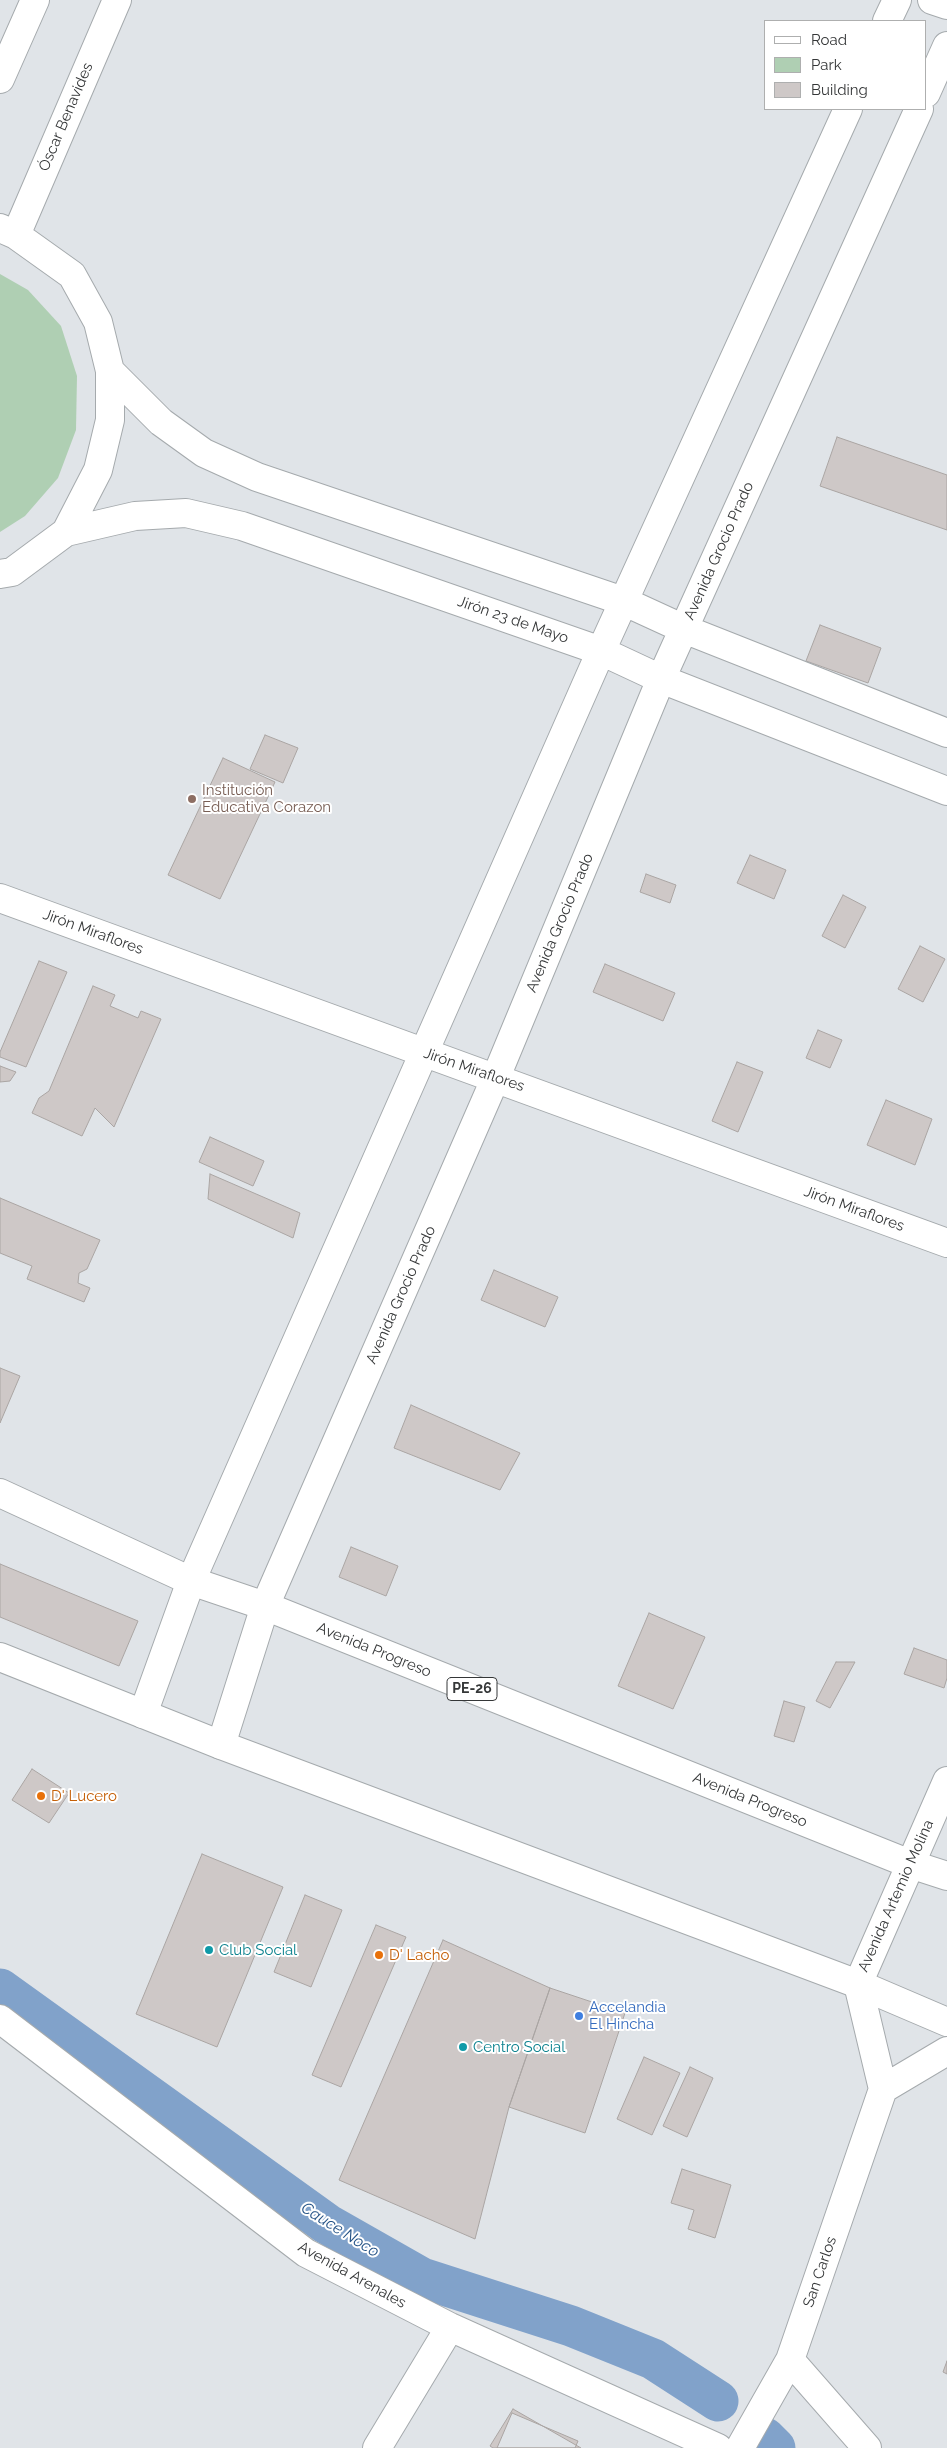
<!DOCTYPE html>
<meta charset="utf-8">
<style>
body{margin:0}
#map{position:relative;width:947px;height:2448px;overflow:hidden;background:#e0e4e8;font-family:Raleway,sans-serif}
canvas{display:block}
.legend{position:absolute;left:764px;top:20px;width:162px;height:90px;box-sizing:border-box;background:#fff;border:1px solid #aeafaf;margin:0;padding:6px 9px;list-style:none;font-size:15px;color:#353738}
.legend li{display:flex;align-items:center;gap:10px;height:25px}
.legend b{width:25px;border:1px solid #aeafaf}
</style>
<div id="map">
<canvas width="947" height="2448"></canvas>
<ul class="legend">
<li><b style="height:6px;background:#fff"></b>Road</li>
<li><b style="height:14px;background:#afcfb3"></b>Park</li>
<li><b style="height:14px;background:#cec8c7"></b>Building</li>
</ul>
</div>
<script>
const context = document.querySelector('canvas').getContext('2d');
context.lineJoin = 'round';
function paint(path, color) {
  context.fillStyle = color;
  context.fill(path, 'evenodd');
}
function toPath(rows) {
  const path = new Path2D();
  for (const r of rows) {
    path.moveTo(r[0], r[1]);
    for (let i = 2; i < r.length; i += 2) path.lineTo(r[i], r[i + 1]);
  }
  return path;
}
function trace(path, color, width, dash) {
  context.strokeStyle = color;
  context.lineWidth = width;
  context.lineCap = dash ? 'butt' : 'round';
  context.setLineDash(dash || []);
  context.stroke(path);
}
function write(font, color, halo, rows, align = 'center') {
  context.font = font + ' Raleway,sans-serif';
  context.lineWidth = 4;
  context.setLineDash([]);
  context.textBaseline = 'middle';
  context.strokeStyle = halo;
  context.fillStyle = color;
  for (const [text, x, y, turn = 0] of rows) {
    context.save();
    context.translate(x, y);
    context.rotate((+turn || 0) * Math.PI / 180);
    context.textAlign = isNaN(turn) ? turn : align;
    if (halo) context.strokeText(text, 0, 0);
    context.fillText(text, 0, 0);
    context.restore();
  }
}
const green = toPath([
 [0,274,28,290,61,326,77,376,76,430,58,478,25,516,0,532]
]);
const canal = toPath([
 [0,1989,327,2224,422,2278,571,2326,653,2359,718,2401],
 [765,2438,775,2448]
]);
const building = toPath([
 [837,437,947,475,947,530,820,486,837,437],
 [820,625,881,648,868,683,806,661,820,625],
 [265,735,298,748,283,783,250,769,265,735],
 [223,758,275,782,220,899,168,875,223,758],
 [750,855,786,870,774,899,737,883,750,855],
 [646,874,676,885,670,903,640,892,646,874],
 [843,895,866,907,845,948,822,936,843,895],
 [920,946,945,959,923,1002,898,989,920,946],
 [39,961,67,972,26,1067,0,1057,0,1052,39,961],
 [605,964,675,993,663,1021,593,992,605,964],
 [93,986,115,995,110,1006,138,1018,141,1011,161,1019,114,1127,95,1108,82,1136,32,1113,39,1098,49,1091,93,986],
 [818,1030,842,1040,830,1068,806,1058,818,1030],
 [737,1062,763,1072,738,1132,712,1121,737,1062],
 [0,1066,16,1072,10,1081,0,1082,0,1066],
 [886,1100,932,1119,915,1165,867,1145,886,1100],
 [210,1137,264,1161,253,1186,199,1162,210,1137],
 [210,1174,300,1213,293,1238,208,1199,210,1174],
 [0,1198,100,1240,87,1269,79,1273,78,1283,90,1288,84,1302,27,1279,32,1266,0,1253,0,1198],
 [494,1270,558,1297,545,1327,481,1300,494,1270],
 [0,1368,20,1376,0,1423,0,1368],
 [411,1405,520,1453,500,1490,394,1448,411,1405],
 [351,1547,398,1566,386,1596,339,1577,351,1547],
 [0,1564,138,1621,119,1666,0,1617,0,1564],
 [649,1613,705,1637,673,1709,618,1686,649,1613],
 [914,1648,947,1660,947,1678,944,1688,904,1674,914,1648],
 [836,1662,855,1662,830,1708,816,1701,836,1662],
 [784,1701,805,1707,794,1742,774,1736,784,1701],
 [32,1769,69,1793,49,1823,12,1800,32,1769],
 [202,1854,283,1887,217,2047,136,2014,202,1854],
 [305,1895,342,1910,311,1987,274,1972,305,1895],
 [376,1925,406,1937,341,2087,312,2075,376,1925],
 [443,1940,550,1988,509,2107,475,2239,339,2180,443,1940],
 [550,1988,625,2013,585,2133,509,2107,550,1988],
 [644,2057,680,2073,652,2135,617,2119,644,2057],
 [690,2067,713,2078,687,2137,663,2126,690,2067],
 [682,2169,731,2185,715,2238,688,2229,694,2210,671,2203,682,2169],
 [947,2361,947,2374,943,2372,947,2361],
 [513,2409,581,2448,493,2448,490,2446,513,2409],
 [512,2413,578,2441,575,2448,497,2448,512,2413]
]);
const minor = toPath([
 [932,0,947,5],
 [887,21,897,0],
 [0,79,35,0],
 [926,93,947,46],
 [0,228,16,235,72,275,98,322,110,371,110,420,98,470,66,532,12,572,0,574],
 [16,235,117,0],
 [110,371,161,422,204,453,257,477,623,601,684,629,947,733],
 [66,532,135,516,186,513,242,526,601,651,661,679,947,791],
 [0,898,947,1243],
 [143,1714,191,1581,601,651,848,109],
 [221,1745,265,1606,496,1077,661,679,919,109],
 [0,2019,306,2253,450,2327,718,2448],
 [883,2089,947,2051],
 [790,2360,867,2448],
 [377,2448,450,2327],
 [740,2448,790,2360,883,2089,858,1984]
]);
const tertiary = toPath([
 [858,1984,947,1781]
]);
const trunk = toPath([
 [0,1493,191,1581,265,1606,910,1864,947,1876],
 [0,1657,221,1745,858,1984,947,2022]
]);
const markers = [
 [192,799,5,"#8d6e63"],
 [41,1796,5,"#e8710a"],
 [209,1950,5,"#0f9aa8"],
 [379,1955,5,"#e8710a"],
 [579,2016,5,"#3f7fe0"],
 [463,2047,5,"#0f9aa8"]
];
const shields = [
 [472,1689,50]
];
const shieldNames = [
 ["PE-26",472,1689]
];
const streetNames = [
 ["Óscar Benavides",66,117,-67],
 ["Avenida Grocio Prado",719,551,-66],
 ["Jirón 23 de Mayo",513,620,19],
 ["Avenida Grocio Prado",560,923,-67],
 ["Jirón Miraflores",93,932,20],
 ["Jirón Miraflores",474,1070,19],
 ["Jirón Miraflores",854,1209,20],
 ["Avenida Grocio Prado",401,1295,-66],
 ["Avenida Progreso",374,1650,22],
 ["Avenida Progreso",750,1800,22],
 ["Avenida Artemio Molina",896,1896,-66],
 ["San Carlos",820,2272,-71],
 ["Avenida Arenales",352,2275,29]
];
const educationNames = [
 ["Institución",202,790],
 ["Educativa Corazon",202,807]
];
const foodNames = [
 ["D' Lucero",51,1796],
 ["D' Lacho",389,1955]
];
const cultureNames = [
 ["Club Social",219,1950],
 ["Centro Social",473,2047]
];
const shopNames = [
 ["Accelandia",589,2007],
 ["El Hincha",589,2024]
];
const waterNames = [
 ["Cauce Noco",340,2230,32]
];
paint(green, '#afcfb3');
trace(canal, '#81a2ca', 41);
paint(building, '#cec8c7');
trace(building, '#aaa5a3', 1);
trace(minor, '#a5aaad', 30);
trace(tertiary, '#a5aaad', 30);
trace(trunk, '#a5aaad', 30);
trace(minor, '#fff', 28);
trace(tertiary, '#fff', 28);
trace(trunk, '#fff', 28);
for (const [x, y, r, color] of markers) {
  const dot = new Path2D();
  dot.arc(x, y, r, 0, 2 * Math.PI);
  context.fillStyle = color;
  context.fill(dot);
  trace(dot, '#fff', 2);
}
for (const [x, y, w] of shields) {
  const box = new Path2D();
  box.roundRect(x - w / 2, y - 11.5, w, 23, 4);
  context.fillStyle = '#fff';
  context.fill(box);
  trace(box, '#353738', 1);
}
write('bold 14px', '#353738', null, shieldNames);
write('15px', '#353738', '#fff', streetNames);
write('15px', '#785e54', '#fff', educationNames, 'left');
write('15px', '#c56008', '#fff', foodNames, 'left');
write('15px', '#0d838f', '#fff', cultureNames, 'left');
write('15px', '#366cbe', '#fff', shopNames, 'left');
write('italic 16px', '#265487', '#fff', waterNames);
</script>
